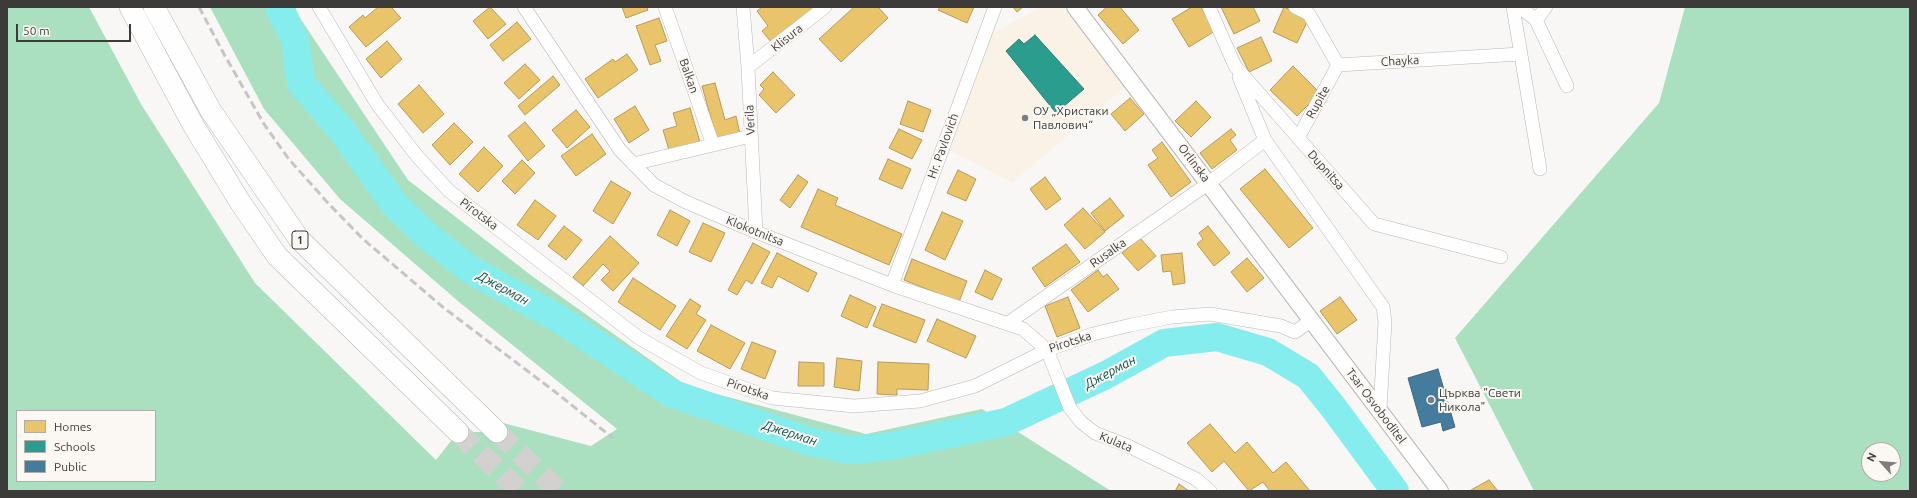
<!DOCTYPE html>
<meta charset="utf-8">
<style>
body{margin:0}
#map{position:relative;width:1917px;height:498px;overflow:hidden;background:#f9f7f5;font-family:Ubuntu,sans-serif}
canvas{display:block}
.frame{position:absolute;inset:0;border:8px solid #3c3b39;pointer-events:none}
.legend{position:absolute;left:16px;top:410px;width:140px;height:72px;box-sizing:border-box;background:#fbf8f3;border:1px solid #afaca9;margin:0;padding:5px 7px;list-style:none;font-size:12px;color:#3c3b39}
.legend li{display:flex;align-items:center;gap:8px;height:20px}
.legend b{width:20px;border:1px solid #afaca9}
.north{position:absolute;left:1861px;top:442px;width:40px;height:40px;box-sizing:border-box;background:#fbf8f3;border:1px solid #afaca9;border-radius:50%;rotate:297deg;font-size:11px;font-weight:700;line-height:16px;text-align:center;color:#3c3b39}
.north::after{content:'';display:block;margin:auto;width:14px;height:18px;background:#7e7d7b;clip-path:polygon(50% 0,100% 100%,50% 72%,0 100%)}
.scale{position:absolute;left:16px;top:24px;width:115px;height:18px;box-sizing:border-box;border:2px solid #3c3b39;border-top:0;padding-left:5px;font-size:12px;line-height:14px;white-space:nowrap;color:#3c3b39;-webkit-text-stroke:3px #fbf8f3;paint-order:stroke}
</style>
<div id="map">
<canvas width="1917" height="498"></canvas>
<div class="frame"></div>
<ul class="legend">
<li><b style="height:11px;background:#e9c46a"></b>Homes</li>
<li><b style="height:11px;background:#2a9d8f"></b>Schools</li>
<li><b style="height:11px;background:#457b9d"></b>Public</li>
</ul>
<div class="north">N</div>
<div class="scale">50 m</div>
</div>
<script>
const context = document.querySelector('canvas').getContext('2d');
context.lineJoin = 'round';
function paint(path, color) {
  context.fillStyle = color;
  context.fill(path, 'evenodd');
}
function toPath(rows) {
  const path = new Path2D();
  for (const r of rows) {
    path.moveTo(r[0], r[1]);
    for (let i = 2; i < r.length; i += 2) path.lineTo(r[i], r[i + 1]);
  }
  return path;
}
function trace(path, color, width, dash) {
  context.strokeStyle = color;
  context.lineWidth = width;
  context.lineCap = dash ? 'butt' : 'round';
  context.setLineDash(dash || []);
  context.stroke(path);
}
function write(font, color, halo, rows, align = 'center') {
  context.font = font + ' Ubuntu,sans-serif';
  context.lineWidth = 4;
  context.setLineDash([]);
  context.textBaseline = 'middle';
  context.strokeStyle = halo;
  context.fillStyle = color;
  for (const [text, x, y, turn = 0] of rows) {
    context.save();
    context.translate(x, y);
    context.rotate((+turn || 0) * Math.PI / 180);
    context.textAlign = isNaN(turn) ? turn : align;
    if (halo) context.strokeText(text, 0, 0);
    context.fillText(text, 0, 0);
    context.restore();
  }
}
const education = toPath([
 [1041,7,1066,7,1126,86,1012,183,950,150,990,35]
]);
const forest = toPath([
 [7,7,89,7,141,104,255,283,436,460,458,432,497,432,503,423,591,446,617,429,459,302,340,199,264,109,210,7,295,7,300,18,408,180,532,276,687,386,866,434,982,409,1111,491,7,491],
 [17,411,155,411,155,481,17,481],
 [1685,7,1910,7,1910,491,1534,491,1455,338,1659,103],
 [1869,450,1893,450,1893,474,1869,474]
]);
const homes = toPath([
 [378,7,391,7,401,18,366,47,349,27,363,15,365,18,378,7],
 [490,7,506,24,488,39,473,21,490,7],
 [622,7,647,7,648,10,626,18,622,7],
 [762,7,818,7,772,43,762,31,768,26,757,11,762,7],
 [854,7,878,7,888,18,841,62,819,39,854,7],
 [940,7,974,7,967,23,938,10,940,7],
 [1013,7,1023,7,1017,12,1013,7],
 [1107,7,1120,7,1139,30,1123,44,1098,15,1107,7],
 [1192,7,1201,7,1215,31,1189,47,1172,19,1192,7],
 [1221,7,1253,7,1260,21,1234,34,1221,7],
 [1284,7,1309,18,1297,43,1273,32,1284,7],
 [659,18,667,41,655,45,661,61,650,65,636,26,659,18],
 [517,22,531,39,503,61,490,45,517,22],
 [1261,37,1272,61,1249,72,1237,48,1261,37],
 [387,41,402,59,381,78,366,59,387,41],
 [627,54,638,70,598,98,585,79,613,59,615,62,627,54],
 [525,64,540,80,519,99,504,83,525,64],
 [1293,66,1320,93,1297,116,1270,90,1293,66],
 [773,72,795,95,776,113,759,95,764,89,760,85,773,72],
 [553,76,560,85,525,115,518,106,553,76],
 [715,83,725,120,736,116,740,134,717,140,702,86,715,83],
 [419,85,444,114,423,133,398,104,419,85],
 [1130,98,1144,114,1125,131,1111,114,1130,98],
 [908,101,931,110,923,132,900,124,908,101],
 [1196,101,1211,117,1191,137,1175,121,1196,101],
 [635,106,649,130,629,143,614,119,635,106],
 [690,108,700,142,669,150,663,130,677,126,673,113,690,108],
 [576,110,590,127,567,148,552,130,576,110],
 [525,122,545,146,528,161,508,136,525,122],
 [454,123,473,142,450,165,432,145,454,123],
 [899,129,922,140,912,159,889,148,899,129],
 [1231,129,1236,135,1230,140,1237,150,1212,169,1200,153,1231,129],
 [592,134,606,154,576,176,561,156,592,134],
 [1162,142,1191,182,1171,197,1148,165,1158,158,1152,150,1162,142],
 [484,147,503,166,478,192,459,174,484,147],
 [888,159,911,169,902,189,879,179,888,159],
 [522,160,535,173,515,194,502,181,522,160],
 [1265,169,1313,228,1289,248,1240,189,1265,169],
 [958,170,976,179,966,201,947,193,958,170],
 [798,175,808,182,790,208,780,200,798,175],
 [1045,177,1061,199,1046,210,1030,189,1045,177],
 [611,181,631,193,613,224,593,211,611,181],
 [818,189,838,198,835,205,902,234,889,265,801,227,818,189],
 [1110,198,1124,216,1105,231,1091,213,1110,198],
 [535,200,556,216,538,240,517,225,535,200],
 [1083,208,1105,232,1085,249,1064,225,1083,208],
 [670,210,690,221,677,246,657,235,670,210],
 [942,212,963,221,945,260,925,250,942,212],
 [703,223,725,233,711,262,689,252,703,223],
 [564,226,582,240,566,260,548,246,564,226],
 [1208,226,1230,253,1214,266,1197,244,1203,239,1199,233,1208,226],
 [610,236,639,263,613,291,601,280,610,271,603,264,583,286,573,277,610,236],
 [1140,238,1156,256,1138,271,1122,253,1140,238],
 [753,243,770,252,752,284,746,280,737,295,728,290,753,243],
 [1066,244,1080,262,1045,287,1032,268,1066,244],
 [777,253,817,273,808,292,778,276,772,288,761,283,777,253],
 [1182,253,1185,283,1173,285,1171,271,1163,272,1161,255,1182,253],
 [1247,258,1264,278,1247,292,1231,272,1247,258],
 [912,259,967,281,959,302,904,280,912,259],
 [985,270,1002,279,992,300,975,292,985,270],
 [1098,270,1103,277,1107,274,1119,289,1088,312,1071,290,1098,270],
 [633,278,676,306,660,330,618,302,633,278],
 [850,295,876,307,867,328,841,316,850,295],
 [1068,297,1080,328,1057,337,1045,306,1068,297],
 [1340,297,1357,320,1337,334,1320,311,1340,297],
 [690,299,701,306,696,314,706,320,687,349,666,336,690,299],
 [882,304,925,320,916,343,873,326,882,304],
 [937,319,976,336,966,358,927,341,937,319],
 [711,325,745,343,730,369,697,351,711,325],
 [752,342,776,351,765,379,741,369,752,342],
 [837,358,862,361,859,391,834,387,837,358],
 [799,362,824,363,824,386,798,386,799,362],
 [878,362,929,364,928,390,897,389,897,395,877,394,878,362],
 [1210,424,1235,453,1247,442,1273,473,1286,462,1310,491,1270,491,1263,482,1249,491,1224,461,1212,472,1187,443,1210,424],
 [1489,480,1498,491,1472,491,1471,490,1489,480],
 [1179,484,1189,491,1175,491,1179,484]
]);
const schools = toPath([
 [1035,35,1084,89,1056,113,1006,51,1019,39,1024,44,1035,35]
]);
const public = toPath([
 [1438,369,1455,427,1443,431,1441,422,1422,427,1408,378,1438,369]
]);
const river = toPath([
 [279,7,295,40,301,83,340,128,395,205,430,238,471,270,556,317,671,393,808,441,850,450,892,446,1006,422,1106,375,1164,343,1217,337,1268,352,1308,376,1333,407,1395,491]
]);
const primaryTunnel = toPath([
 [458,432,520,491],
 [497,432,559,491]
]);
const minor = toPath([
 [319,7,377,104,417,156,449,191,639,338,701,373,772,398,854,406,920,401,975,386,1047,350,1093,334,1131,325,1172,317,1210,314,1281,326,1295,332,1312,320],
 [524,7,620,150,654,185,686,202,756,232,892,285,1023,329,1047,350,1070,408,1081,422,1095,433,1126,445,1196,479,1210,491],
 [665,7,713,145],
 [743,7,748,67,756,232],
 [1209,7,1235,66,1374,224,1501,257],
 [1295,7,1309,14],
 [1513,7,1540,169],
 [1520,7,1536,20],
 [1546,7,1536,20,1567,86],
 [1309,14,1338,65,1520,54],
 [748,67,825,7],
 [1239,77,1265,140,1383,307,1385,322,1380,410],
 [1298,138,1338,65],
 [633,164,751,136],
 [892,285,995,7],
 [1008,323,1209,183,1265,140]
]);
const tertiary = toPath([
 [1075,7,1440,491]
]);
const primary = toPath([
 [130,7,192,123,240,202,277,256,458,432],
 [154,7,211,111,299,239,497,432]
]);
const rail = toPath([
 [199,7,225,56,264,124,288,158,326,201,363,239,444,308,554,391,613,438]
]);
const markers = [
 [1025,118,4,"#7e7d7b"],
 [1431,400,4,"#7e7d7b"]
];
const shields = [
 [300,240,16]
];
const shieldNames = [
 ["1",300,240]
];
const streetNames = [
 ["Klisura",787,38,-38],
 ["Chayka",1400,61,-3],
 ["Balkan",689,76,71],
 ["Rupite",1318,102,-61],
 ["Verila",750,120,-93],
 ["Hr. Pavlovich",943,146,-70],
 ["Orlinska",1194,163,53],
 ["Dupnitsa",1326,170,48],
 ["Pirotska",479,214,37],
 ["Klokotnitsa",755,231,22],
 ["Rusalka",1108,253,-35],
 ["Pirotska",1070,342,-18],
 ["Pirotska",748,389,19],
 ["Tsar Osvoboditel",1376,406,53],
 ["Kulata",1116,442,22]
];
const poiNames = [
 ["ОУ „Христаки",1033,111],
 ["Павлович“",1033,125],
 ["Църква \"Свети",1439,393],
 ["Никола\"",1439,407]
];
const waterNames = [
 ["Джерман",503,288,29],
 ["Джерман",1110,372,-28],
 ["Джерман",790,433,18]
];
paint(education, '#faf2e6');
paint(forest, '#aae0c0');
paint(homes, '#e9c46a');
trace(homes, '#b59b5b', 1);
paint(schools, '#2a9d8f');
trace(schools, '#2f8075', 1);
paint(public, '#457b9d');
trace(public, '#42687f', 1);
trace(river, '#86edef', 28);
trace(primaryTunnel, '#d3d1cf', 21, [21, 10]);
trace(minor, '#b9b8b6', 14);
trace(tertiary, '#b9b8b6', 18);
trace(primary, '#b9b8b6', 22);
trace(minor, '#fefefe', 13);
trace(tertiary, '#fefefe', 16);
trace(primary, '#fefefe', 21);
trace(rail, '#c5c5c5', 3, [8, 4]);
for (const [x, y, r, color] of markers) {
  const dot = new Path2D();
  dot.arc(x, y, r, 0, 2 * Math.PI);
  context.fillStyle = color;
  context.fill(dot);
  trace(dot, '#fbf8f3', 1.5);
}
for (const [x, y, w] of shields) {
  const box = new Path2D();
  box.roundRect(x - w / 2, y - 9, w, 18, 3);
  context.fillStyle = '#fbf8f3';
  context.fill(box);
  trace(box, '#3c3b39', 1);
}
write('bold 11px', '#3c3b39', null, shieldNames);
write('12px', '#3c3b39', '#fbf8f3', streetNames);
write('12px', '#3c3b39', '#fbf8f3', poiNames, 'left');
write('italic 13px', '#105152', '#fbf8f3', waterNames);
</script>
